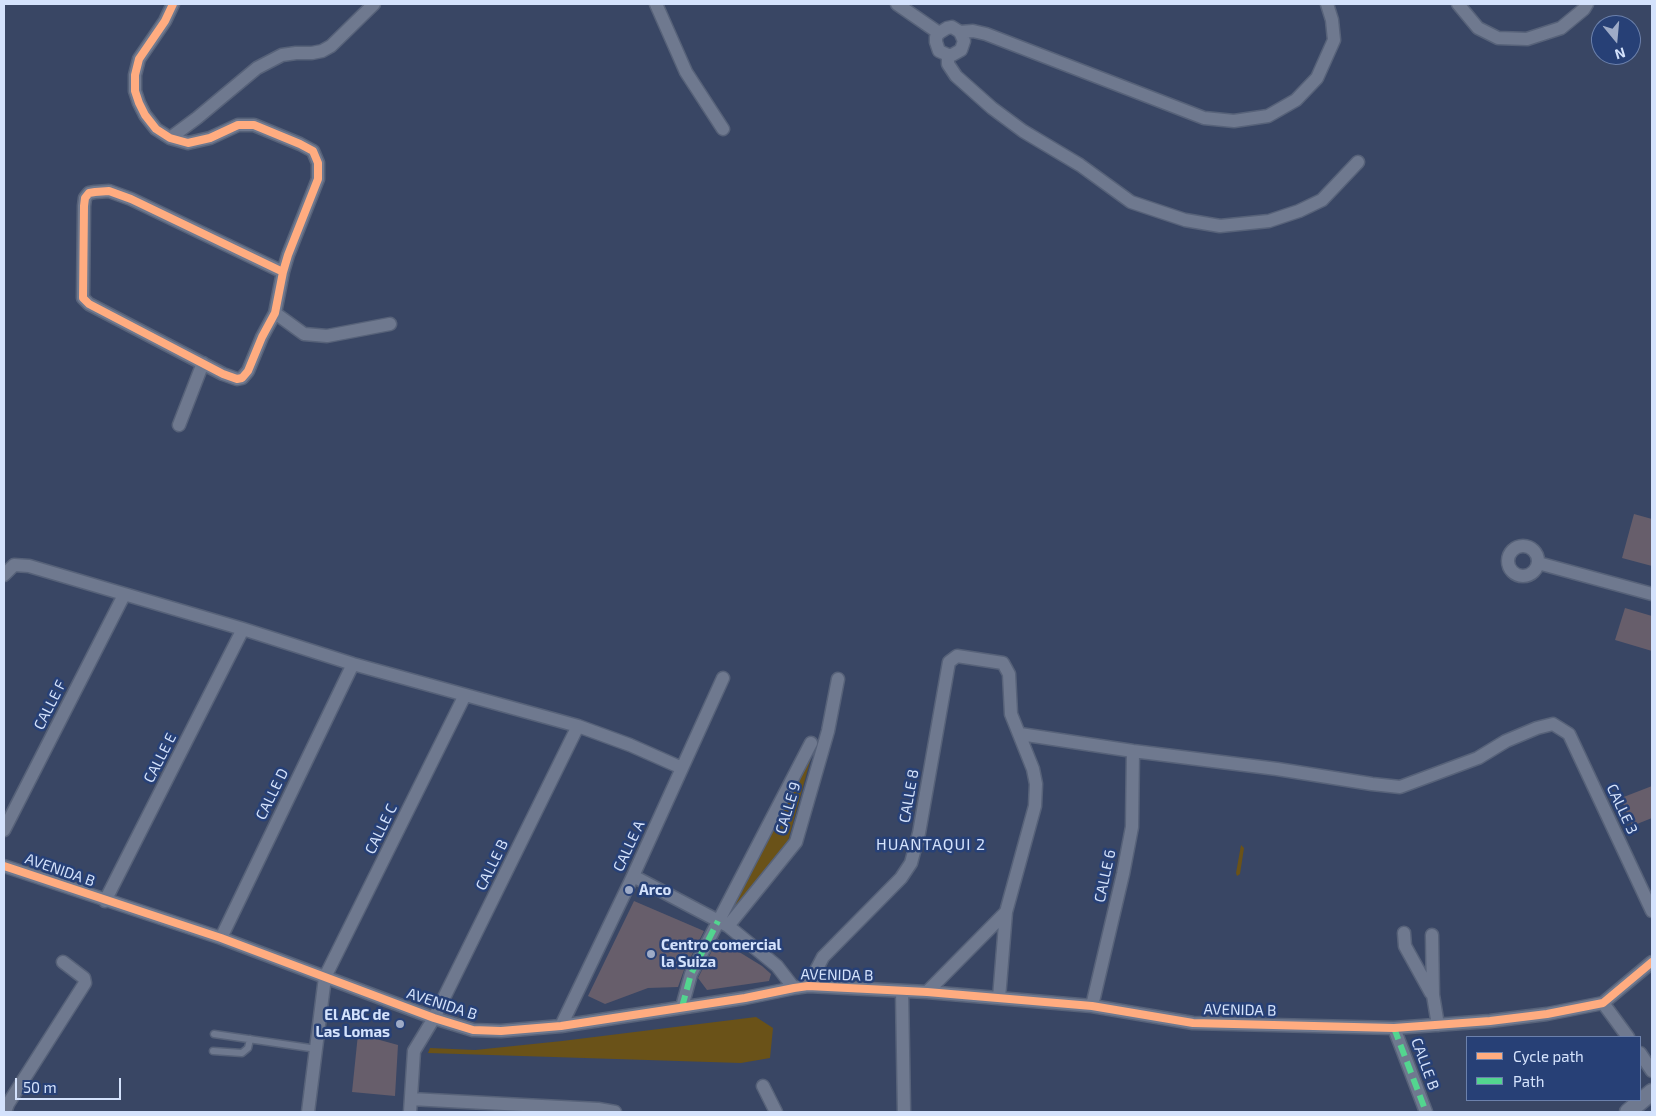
<!DOCTYPE html>
<style>
body{margin:0}
#map{position:relative;width:1656px;height:1116px;overflow:hidden;background:#394664;font-family:"Exo 2",sans-serif}
canvas{display:block}
.frame{position:absolute;inset:0;border:5px solid #d4e2fc;pointer-events:none}
.legend{position:absolute;left:1466px;top:1036px;width:175px;height:65px;box-sizing:border-box;background:#274076;border:1px solid #6c81ac;margin:0;padding:6px 9px;list-style:none;font-size:15px;color:#d4e2fc}
.legend li{display:flex;align-items:center;gap:10px;height:25px}
.legend b{width:25px;border:1px solid #6c81ac}
.north{position:absolute;left:1591px;top:15px;width:50px;height:50px;box-sizing:border-box;background:#274076;border:1px solid #6c81ac;border-radius:50%;rotate:163deg;font-size:14px;font-weight:700;line-height:20px;text-align:center;color:#d4e2fc}
.north::after{content:'';display:block;margin:auto;width:18px;height:22px;background:#9eabc7;clip-path:polygon(50% 0,100% 100%,50% 72%,0 100%)}
.scale{position:absolute;left:15px;top:1078px;width:106px;height:22px;box-sizing:border-box;border:2px solid #d4e2fc;border-top:0;padding-left:6px;font-size:15px;line-height:18px;white-space:nowrap;color:#d4e2fc;-webkit-text-stroke:4px #274076;paint-order:stroke}
</style>
<div id="map">
<canvas width="1656" height="1116"></canvas>
<div class="frame"></div>
<ul class="legend">
<li><b style="height:6px;background:#ffac80"></b>Cycle path</li>
<li><b style="height:6px;background:#53d58f"></b>Path</li>
</ul>
<div class="north">N</div>
<div class="scale">50 m</div>
</div>
<script>
const context = document.querySelector('canvas').getContext('2d');
context.lineJoin = 'round';
function paint(path, color) {
  context.fillStyle = color;
  context.fill(path, 'evenodd');
}
function toPath(rows) {
  const path = new Path2D();
  for (const r of rows) {
    if (r.length === 3) {
      path.moveTo(r[0] + r[2], r[1]);
      path.arc(r[0], r[1], r[2], 0, 2 * Math.PI);
      continue;
    }
    path.moveTo(r[0], r[1]);
    for (let i = 2; i < r.length; i += 2) path.lineTo(r[i], r[i + 1]);
  }
  return path;
}
function trace(path, color, width, dash) {
  context.strokeStyle = color;
  context.lineWidth = width;
  context.lineCap = dash ? 'butt' : 'round';
  context.setLineDash(dash || []);
  context.stroke(path);
}
function write(font, color, halo, rows, align = 'center') {
  context.font = font + ' "Exo 2",sans-serif';
  context.lineWidth = 5;
  context.setLineDash([]);
  context.textBaseline = 'middle';
  context.strokeStyle = halo;
  context.fillStyle = color;
  for (const [text, x, y, turn = 0] of rows) {
    context.save();
    context.translate(x, y);
    context.rotate((+turn || 0) * Math.PI / 180);
    context.textAlign = isNaN(turn) ? turn : align;
    if (halo) context.strokeText(text, 0, 0);
    context.fillText(text, 0, 0);
    context.restore();
  }
}
const green = toPath([
 [814,747,788,841,729,915],
 [1241,845,1244,848,1240,874,1237,876,1236,873],
 [756,1017,773,1028,770,1058,741,1063,428,1053,430,1048,475,1050,562,1041]
]);
const building = toPath([
 [1634,514,1652,519,1652,566,1622,558],
 [1625,608,1652,616,1652,651,1615,640],
 [1652,786,1652,818,1632,826,1621,798],
 [634,901,704,931,684,970,678,987,648,988,605,1004,588,996],
 [718,939,762,966,771,974,769,981,707,990,698,978],
 [358,1034,398,1045,395,1096,352,1092]
]);
const service = toPath([
 [214,1034,317,1049],
 [213,1051,242,1053,248,1048,250,1039]
]);
const minor = toPath([
 [173,4,165,21,139,59,135,75,135,91,139,103,145,115,156,129,170,138,188,143,210,138,238,125,254,125,300,144,313,151,318,163,318,179,288,255,283,272,275,313,262,337,248,371,242,378,237,379,223,374,89,304,83,298,84,206,85,198,89,193,95,192,109,191,131,199,283,272],
 [656,4,686,72,723,129],
 [897,4,939,33],
 [1458,4,1478,28,1498,38,1527,39,1561,28,1584,9,1587,4],
 [960,32,964,41,961,50,952,55,948,55,939,51,936,42,936,37,939,33,947,28,952,27,960,32,973,31,986,34,1204,118,1234,121,1268,116,1296,100,1317,78,1334,40,1332,20,1327,4],
 [948,55,948,64,956,76,992,108,1023,131,1080,165,1131,202,1185,220,1220,226,1269,221,1299,211,1322,200,1358,162],
 [170,138,197,118,257,68,282,55,296,53,312,53,322,51,331,46,374,4],
 [275,313,304,334,327,336,390,324],
 [179,425,203,363],
 [1523,561,15],
 [1538,563,1652,594],
 [4,575,14,565,29,566,243,629,353,664,578,726,630,745,682,768],
 [1020,734,1133,751,1277,769,1372,784,1400,787,1478,758,1506,741,1537,728,1553,724,1569,734,1652,911],
 [4,830,124,595],
 [4,866,221,938,434,1018,473,1030,501,1031,561,1026,745,998,794,988,808,986,927,992,1092,1006,1193,1023,1394,1028,1490,1021,1547,1014,1603,1003,1652,962],
 [633,876,728,926,777,966,794,988],
 [105,901,243,629],
 [728,926,796,842,828,731,838,679],
 [1404,933,1405,946,1431,993],
 [1432,935,1433,995,1438,1025],
 [221,938,353,664],
 [808,986,823,957,901,878,911,863,919,833,949,662,957,656,1003,663,1009,674,1011,714,1033,769,1036,784,1035,806,1006,912,999,998],
 [902,991,904,1112],
 [927,992,1006,912],
 [1603,1003,1628,1037],
 [1092,1006,1123,874,1132,827,1133,751],
 [682,1007,691,974,811,743],
 [561,1026,633,876,723,678],
 [1394,1028,1426,1112],
 [1640,1053,1652,1071],
 [763,1086,776,1112],
 [411,1099,598,1109,615,1112],
 [5,1112,8,1104,85,983,84,978,63,962],
 [308,1112,325,977,465,695],
 [410,1112,414,1051,434,1018,578,726]
]);
const tertiary = toPath([
 [1628,1112,1652,1092]
]);
const quiet = toPath([
 [682,1007,691,974,718,921],
 [1394,1028,1426,1112]
]);
const cycleway = toPath([
 [173,4,165,21,139,59,135,75,135,91,139,103,145,115,156,129,170,138,188,143,210,138,238,125,254,125,300,144,313,151,318,163,318,179,288,255,283,272,275,313,262,337,248,371,242,378,237,379,223,374,89,304,83,298,84,206,85,198,89,193,95,192,109,191,131,199,283,272],
 [4,866,221,938,434,1018,473,1030,501,1031,561,1026,745,998,794,988,808,986,927,992,1092,1006,1193,1023,1394,1028,1490,1021,1547,1014,1603,1003,1652,962]
]);
const markers = [
 [629,890,5,"#9eabc7"],
 [651,954,5,"#9eabc7"],
 [400,1024,5,"#9eabc7"]
];
const streetNames = [
 ["CALLE F",50,705,-63],
 ["CALLE E",160,758,-63],
 ["CALLE D",272,794,-64],
 ["CALLE 8",909,796,-80],
 ["CALLE 9",788,808,-73],
 ["CALLE 3",1622,809,65],
 ["CALLE C",381,829,-64],
 ["CALLE A",629,846,-65],
 ["CALLE B",492,865,-64],
 ["AVENIDA B",60,870,19],
 ["CALLE 6",1105,876,-78],
 ["AVENIDA B",837,975,1],
 ["AVENIDA B",442,1004,18],
 ["AVENIDA B",1240,1010,1],
 ["CALLE B",1425,1064,70]
];
const poiNames = [
 ["Arco",639,890],
 ["Centro comercial",661,945],
 ["la Suiza",661,962],
 ["El ABC de",390,1015,"right"],
 ["Las Lomas",390,1032,"right"]
];
const neighbourhoodNames = [
 ["HUANTAQUI 2",931,845]
];
paint(green, '#6a5218');
paint(building, '#675e6b');
trace(service, '#576279', 9);
trace(minor, '#576279', 15);
trace(tertiary, '#576279', 19);
trace(service, '#6f798f', 6);
trace(minor, '#6f798f', 12);
trace(tertiary, '#6f798f', 16);
trace(quiet, '#53d58f', 6, [12, 6]);
trace(cycleway, '#ffac80', 8);
for (const [x, y, r, color] of markers) {
  const dot = new Path2D();
  dot.arc(x, y, r, 0, 2 * Math.PI);
  context.fillStyle = color;
  context.fill(dot);
  trace(dot, '#274076', 2);
}
write('15px', '#d4e2fc', '#274076', streetNames);
write('bold 15px', '#d4e2fc', '#274076', poiNames, 'left');
context.letterSpacing = '1px';
write('16px', '#d4e2fc', '#274076', neighbourhoodNames);
context.letterSpacing = '0px';
</script>
